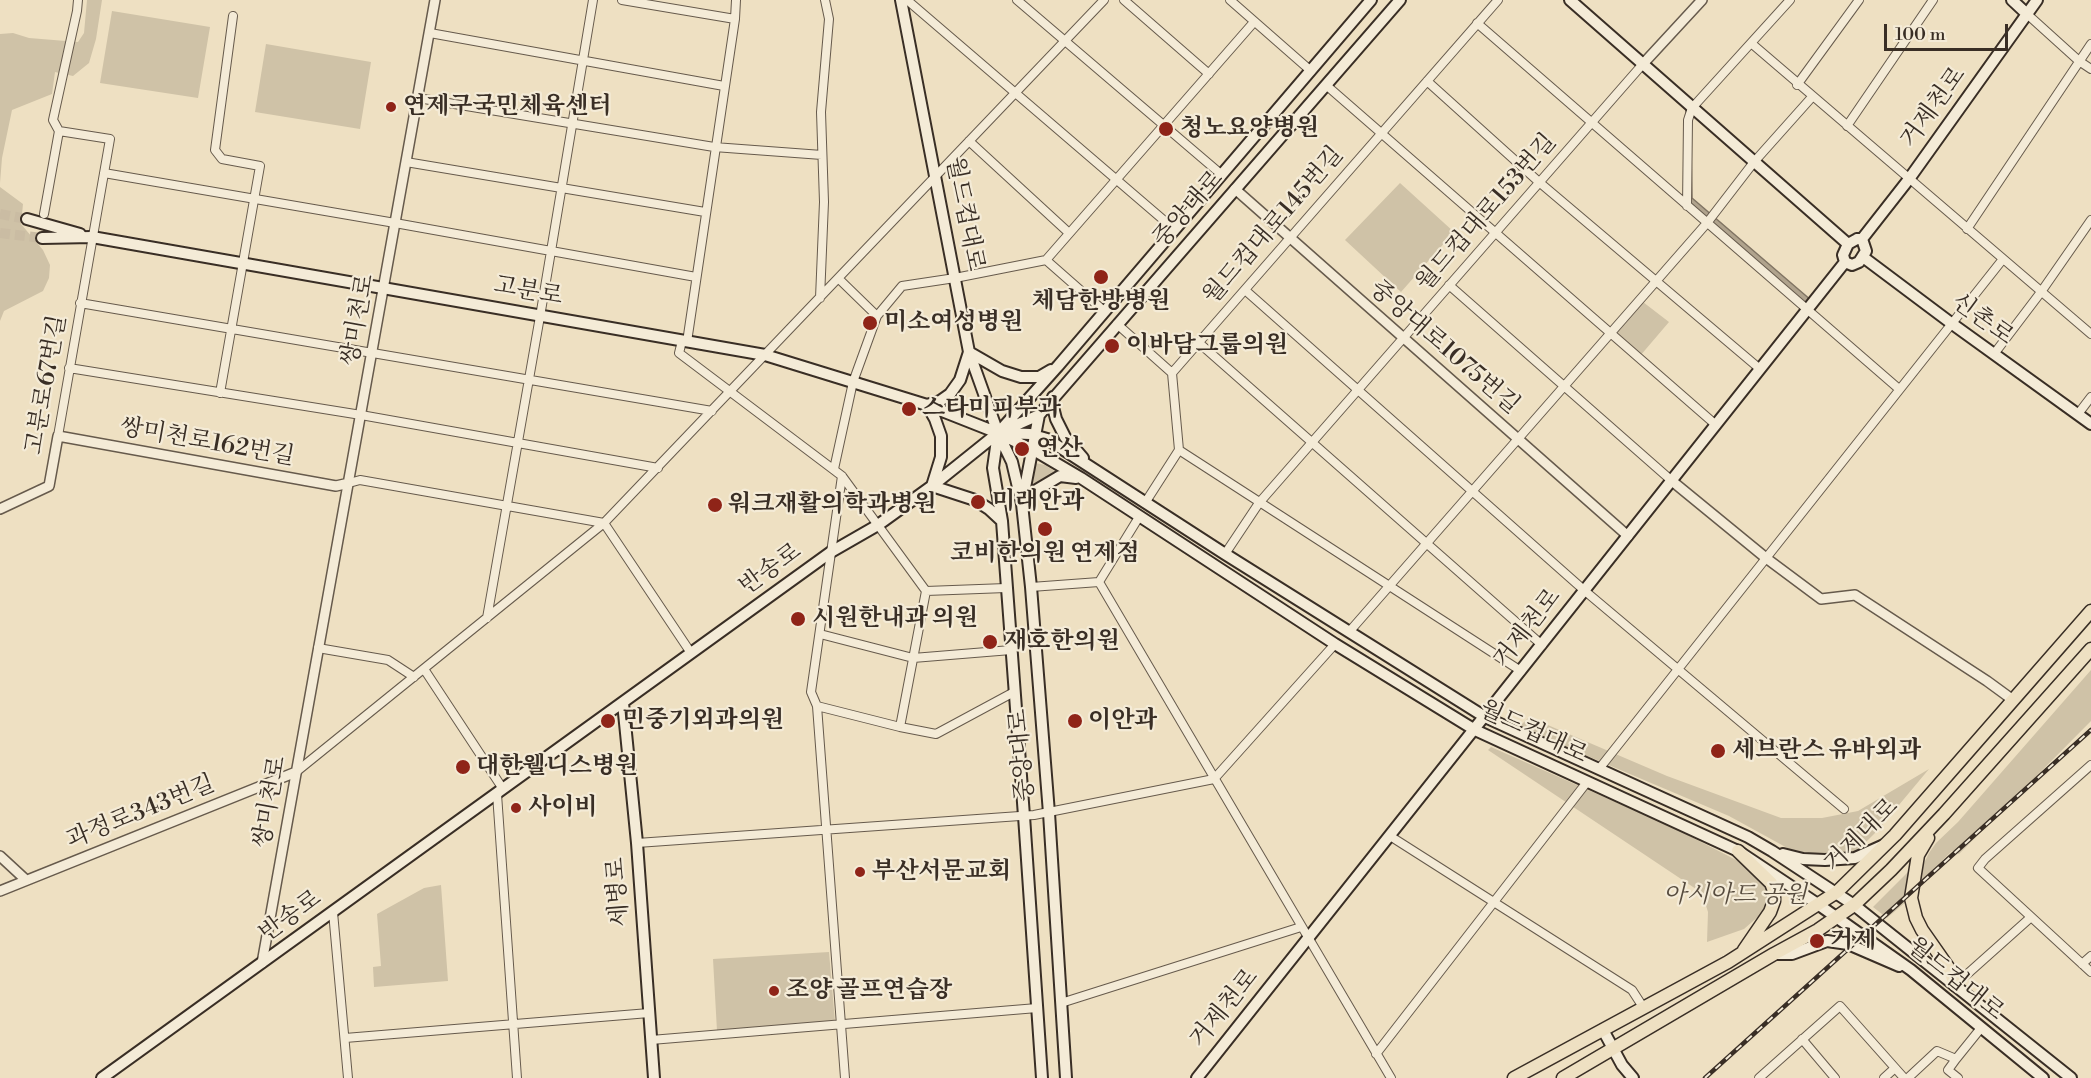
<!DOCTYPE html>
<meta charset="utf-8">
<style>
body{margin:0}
#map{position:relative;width:2091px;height:1078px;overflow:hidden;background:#eee0c2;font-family:"Libre Bodoni",serif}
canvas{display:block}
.scale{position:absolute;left:1884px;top:24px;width:124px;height:27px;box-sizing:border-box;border:3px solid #392e25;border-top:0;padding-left:8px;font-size:18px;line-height:21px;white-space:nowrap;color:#392e25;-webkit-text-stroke:4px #f4ebd7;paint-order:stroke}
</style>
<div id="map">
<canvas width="2091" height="1078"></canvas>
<div class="scale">100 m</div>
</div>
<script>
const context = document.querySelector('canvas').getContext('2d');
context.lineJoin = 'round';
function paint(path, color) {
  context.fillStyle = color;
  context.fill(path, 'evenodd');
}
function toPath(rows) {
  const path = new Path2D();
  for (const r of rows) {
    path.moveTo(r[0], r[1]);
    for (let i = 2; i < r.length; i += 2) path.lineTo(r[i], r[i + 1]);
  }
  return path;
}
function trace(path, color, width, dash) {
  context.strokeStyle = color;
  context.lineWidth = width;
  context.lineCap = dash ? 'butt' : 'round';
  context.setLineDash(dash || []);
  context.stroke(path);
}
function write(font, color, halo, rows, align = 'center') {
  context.font = font + ' "Libre Bodoni","Noto Serif KR",serif';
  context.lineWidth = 4.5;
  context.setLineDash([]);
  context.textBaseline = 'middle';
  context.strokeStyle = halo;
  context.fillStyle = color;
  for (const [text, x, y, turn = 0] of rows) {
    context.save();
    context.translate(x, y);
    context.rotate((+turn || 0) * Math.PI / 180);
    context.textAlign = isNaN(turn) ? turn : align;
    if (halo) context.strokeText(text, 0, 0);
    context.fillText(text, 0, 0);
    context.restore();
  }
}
const green = toPath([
 [87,0,102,0,96,39,89,63,73,76,55,72,52,94,12,110,2,158,0,183,0,34,13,33,29,38,78,42,84,33],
 [112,11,210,27,198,98,100,83],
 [266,44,371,62,360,129,255,112],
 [1400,183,1454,232,1401,292,1345,240],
 [0,187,23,204,21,224,43,250,50,265,49,278,43,291,4,311,0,321],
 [1643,302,1669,322,1640,356,1615,334],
 [1035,463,1045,465,1056,472,1033,486],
 [2091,670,2091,721,1959,854,1952,851,1919,883,1921,869,1929,853,1936,843,1958,822],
 [1529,717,1667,776,1781,818,1822,818,1858,811,1929,769,1878,830,1857,851,1825,857,1791,850,1729,816,1519,727],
 [1491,747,1672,827,1742,863,1766,882,1770,893,1768,908,1744,929,1707,942,1708,912,1702,893,1488,750],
 [1911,869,1908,900,1887,918,1873,907],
 [441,885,448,981,374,987,373,967,381,966,377,914,424,888],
 [829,952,835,1022,717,1031,713,959]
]);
const water = toPath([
 [1566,0,1578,0,1690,99,1692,198,1812,301,1805,310,1686,208,1684,136,1686,109,1566,0]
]);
const secondaryTunnel = toPath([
 [0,214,27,219],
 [0,233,42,238]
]);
const minor = toPath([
 [622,0,735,19],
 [907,0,1174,229],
 [1017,0,1222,175],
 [1124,0,1209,74],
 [1230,0,1311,71],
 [2027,14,2079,61,2091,69],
 [1477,23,1899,389],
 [430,33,724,86],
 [1751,43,2091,334],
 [1427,81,1539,182,1760,369],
 [1326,85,1716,425],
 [1797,85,1859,0],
 [418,98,714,147,822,155],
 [1847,126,1933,0],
 [59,131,53,120,77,11,78,0],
 [969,141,1069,233],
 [406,162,705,212],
 [104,173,395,223,696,277],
 [1687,206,1688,120,1692,108,1790,0],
 [44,214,59,131],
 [1967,229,2091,44],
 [1046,260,1104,311],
 [839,279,877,316],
 [1449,285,1672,481],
 [1245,290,1585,591,1844,809],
 [820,298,824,202,821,112,829,19,825,0],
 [80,303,712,411],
 [1117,324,1172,373],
 [682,341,679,353,842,476,926,591],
 [687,342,735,19,736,0],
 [1198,342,1542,645],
 [1994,354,2041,292,2091,220],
 [69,368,361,415,658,468],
 [220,393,260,166,222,159,215,150,233,16],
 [2078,414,2091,397],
 [58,436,110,139,59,131],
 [1179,450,1521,671],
 [834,469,853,382,877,316,902,286,955,278,1046,260,1254,22],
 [842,476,811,692,817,706,845,1078],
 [349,483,360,480,604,523],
 [1145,503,1179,450,1172,373,1498,0],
 [604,523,691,653],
 [1225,554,1259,503,1642,65],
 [1099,582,1391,1078],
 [1031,587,1099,582,1139,517],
 [926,591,1006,588],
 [487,618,542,305,593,0],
 [1349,632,1707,223,1754,162,1812,97],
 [820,634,913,658,1011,650],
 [318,648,388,660,414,677],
 [424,669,503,789],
 [817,706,900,727,936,734,1014,692],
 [900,727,926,591],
 [2091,765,1985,859,1978,868,2091,972],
 [1599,769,2003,259],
 [296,772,604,523,1104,0],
 [497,794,517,1078],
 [1390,836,1632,990,1643,1007],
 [637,843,1034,815,1214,779,1335,644],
 [333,912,348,1078],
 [2082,964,2091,956],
 [1955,985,2030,918],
 [1061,1003,1301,927],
 [345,1038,649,1013],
 [1802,1039,1835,1078],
 [651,1040,1037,1008],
 [1376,1054,1587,782],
 [1956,1059,1948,1070,1958,1078],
 [1759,1078,1840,1006,1904,1078],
 [1884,1078,1895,1068],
 [1908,1078,1937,1051,1956,1059,1981,1028]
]);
const tertiary = toPath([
 [1642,65,1702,0],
 [1235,189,1628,536],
 [1672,481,1766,558,1821,599,1855,595,1987,681,2013,700],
 [0,509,49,486,58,436,336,486,349,483],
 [0,856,26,880],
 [0,891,296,772],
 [262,963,435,0]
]);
const secondary = toPath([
 [901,0,969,352,998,433,1012,462,1022,504,1031,587,1049,813,1066,1078],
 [1570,0,1848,244],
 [2012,0,2027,14],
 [27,219,80,234],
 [42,238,92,237,765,355,927,405,998,433,1037,452,1081,478,1335,644,1475,730,1738,851,1819,905,1911,970,2043,1078],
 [1857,239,1862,239,1866,251,1859,262,1852,265,1845,262,1843,255,1848,244,1857,239],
 [1862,239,1909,179,2037,0],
 [1863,257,1951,323,2091,424],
 [969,352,1002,371,1021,377,1039,377,1051,370],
 [1053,397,1052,403,1056,419,1065,437,1083,458],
 [927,405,935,419,941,436,941,457,932,486,975,500,989,509,1002,521],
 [927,405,940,401,950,394,960,380,969,352],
 [1004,433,1030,434,1047,439,1225,554,1485,717,1748,837,1772,851,1854,905,2071,1078],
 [1023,498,1039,415],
 [1023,498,1060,476,1076,478],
 [623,703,637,843,654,1078],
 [1783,854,1803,859,1825,860,1855,858,1884,845],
 [1775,954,1792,954,1827,941,1848,944,1899,966],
 [1603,1030,1622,1065,1633,1078],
 [102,1078,831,552,878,525,932,486,998,433,1039,415,1400,0],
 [1042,1078,1024,816,1002,521,993,468,998,433,1058,366,1371,0],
 [1197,1078,1845,262]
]);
const primary = toPath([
 [1928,838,1918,855,1911,898,1916,918,1922,930,1950,970,1955,985],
 [1738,851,1771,883,1774,891,1774,901,1770,912,1744,950],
 [1514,1078,1728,962,1837,892,1895,835,2091,611],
 [1563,1078,1774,954,1818,930,1854,905,1891,870,1944,814,2091,649]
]);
const rail = toPath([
 [1705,1078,2091,730]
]);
const markers = [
 [391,107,6,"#8f2418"],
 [1166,129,8,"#8f2418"],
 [1101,277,8,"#8f2418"],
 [870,323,8,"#8f2418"],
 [1112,346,8,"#8f2418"],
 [909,409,8,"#8f2418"],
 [1022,449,8,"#8f2418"],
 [978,502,8,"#8f2418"],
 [715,505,8,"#8f2418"],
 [1045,529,8,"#8f2418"],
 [798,619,8,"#8f2418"],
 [990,642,8,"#8f2418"],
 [608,721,8,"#8f2418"],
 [1075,721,8,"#8f2418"],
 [1718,751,8,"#8f2418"],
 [463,767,8,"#8f2418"],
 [516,808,6,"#8f2418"],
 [860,872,6,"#8f2418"],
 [1817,941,8,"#8f2418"],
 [774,991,6,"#8f2418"]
];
const poiNames = [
 ["연제구국민체육센터",403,107],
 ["청노요양병원",1180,129],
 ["체담한방병원",1101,302,"center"],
 ["미소여성병원",884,323],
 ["이바담그룹의원",1126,346],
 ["스타미피부과",922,409],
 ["연산",1036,449],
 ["미래안과",992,502],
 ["워크재활의학과병원",728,505],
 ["코비한의원 연제점",1045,554,"center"],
 ["시원한내과 의원",812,619],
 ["재호한의원",1004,642],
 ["민중기외과의원",622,721],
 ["이안과",1088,721],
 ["세브란스 유바외과",1732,751],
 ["대한웰니스병원",476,767],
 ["사이비",528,808],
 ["부산서문교회",872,872],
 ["거제",1830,941],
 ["조양 골프연습장",786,991]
];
const streetNames = [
 ["거제천로",1934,108,-54],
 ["중앙대로",1189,210,-49],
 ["월드컵대로153번길",1487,213,-49],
 ["월드컵대로",964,214,79],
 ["월드컵대로145번길",1274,226,-49],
 ["고분로",528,292,10],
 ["쌍미천로",359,320,-80],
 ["신촌로",1982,320,36],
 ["중앙대로1075번길",1444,348,41],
 ["고분로67번길",47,385,-80],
 ["쌍미천로162번길",207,443,10],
 ["반송로",771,570,-36],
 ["거제천로",1528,629,-52],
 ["월드컵대로",1533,733,25],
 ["중앙대로",1023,755,-95],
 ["쌍미천로",271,802,-80],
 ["과정로343번길",141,813,-22],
 ["거제대로",1862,836,-45],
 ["세병로",619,892,-94],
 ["반송로",291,917,-36],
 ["월드컵대로",1955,980,39],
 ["거제천로",1225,1009,-51]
];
const parkNames = [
 ["아시아드 공원",1735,896]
];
paint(green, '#cfc2a7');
paint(water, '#b0a38d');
trace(water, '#807463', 1.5);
trace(secondaryTunnel, '#cabca3', 10, [10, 5]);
trace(minor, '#665a4c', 10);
trace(tertiary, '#665a4c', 12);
trace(secondary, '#392e25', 14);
trace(primary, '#392e25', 15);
trace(minor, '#f4ebd7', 8);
trace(tertiary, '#f4ebd7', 9);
trace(secondary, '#f4ebd7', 10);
trace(primary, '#eee0c2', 12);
trace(rail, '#392e25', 4.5);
trace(rail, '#f4ebd7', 2, [7]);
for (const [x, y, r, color] of markers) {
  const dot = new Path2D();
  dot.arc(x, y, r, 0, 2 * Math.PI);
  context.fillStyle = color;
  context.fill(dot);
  trace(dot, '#f4ebd7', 2);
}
write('bold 24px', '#392e25', '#f4ebd7', poiNames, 'left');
write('24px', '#392e25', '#f4ebd7', streetNames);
write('italic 24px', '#574c3f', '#f4ebd7', parkNames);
</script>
